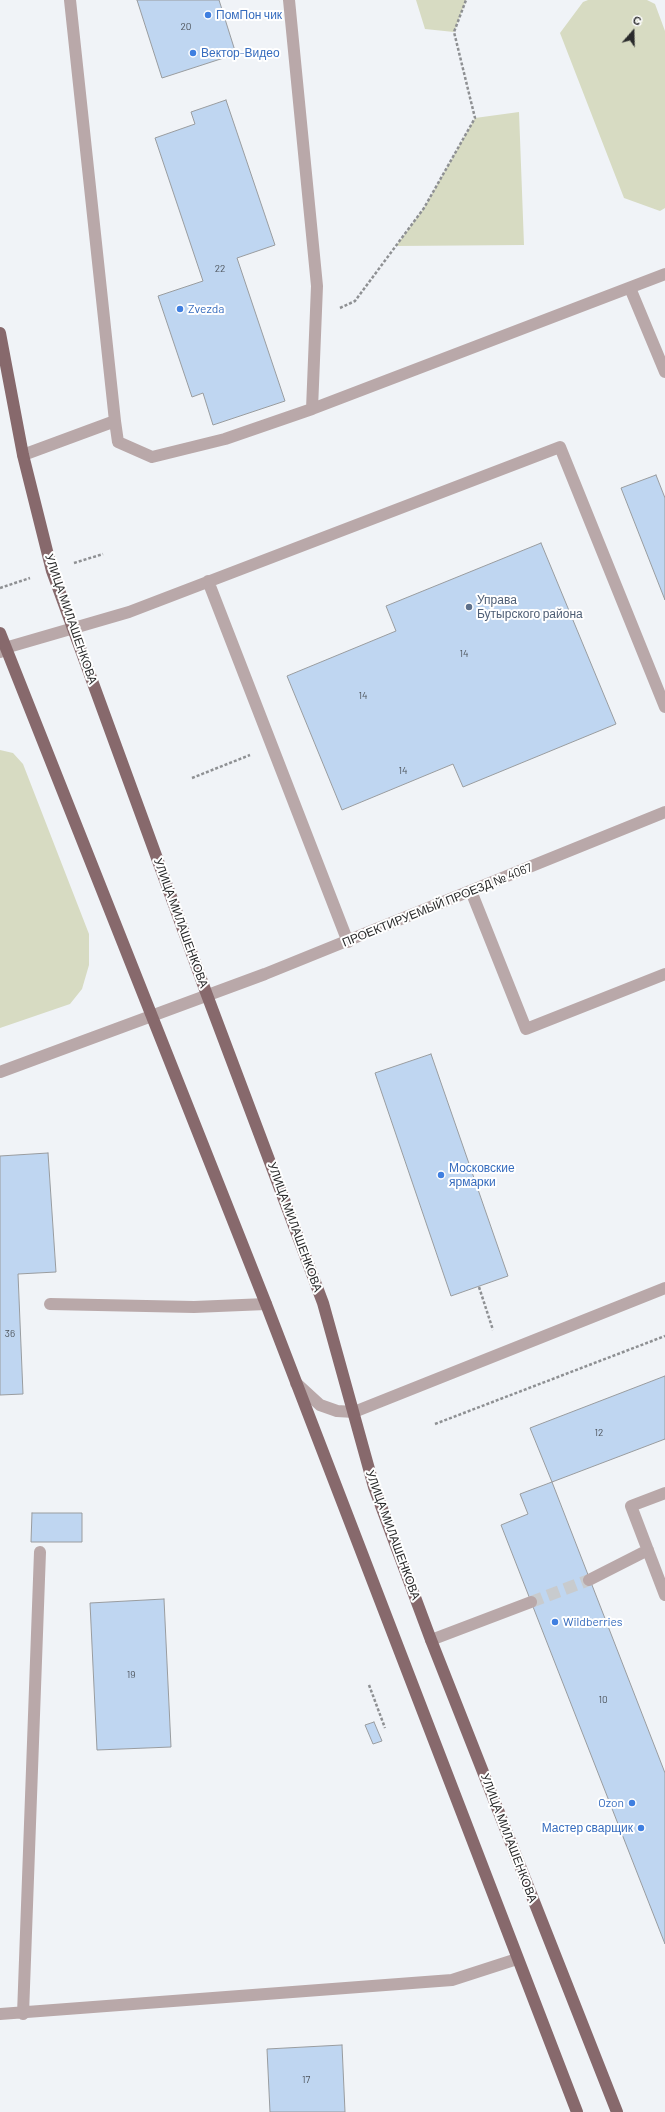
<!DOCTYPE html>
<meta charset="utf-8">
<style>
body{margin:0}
#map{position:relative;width:665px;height:2112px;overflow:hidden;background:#f0f3f7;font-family:Barlow,sans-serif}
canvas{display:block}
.north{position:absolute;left:613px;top:12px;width:40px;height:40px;-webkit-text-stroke:3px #fff;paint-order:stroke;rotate:20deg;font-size:11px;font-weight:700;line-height:16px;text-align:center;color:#292a2b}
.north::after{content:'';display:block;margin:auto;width:14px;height:18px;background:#292a2b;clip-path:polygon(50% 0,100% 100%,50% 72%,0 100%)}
</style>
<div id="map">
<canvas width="665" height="2112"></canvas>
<div class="north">С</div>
</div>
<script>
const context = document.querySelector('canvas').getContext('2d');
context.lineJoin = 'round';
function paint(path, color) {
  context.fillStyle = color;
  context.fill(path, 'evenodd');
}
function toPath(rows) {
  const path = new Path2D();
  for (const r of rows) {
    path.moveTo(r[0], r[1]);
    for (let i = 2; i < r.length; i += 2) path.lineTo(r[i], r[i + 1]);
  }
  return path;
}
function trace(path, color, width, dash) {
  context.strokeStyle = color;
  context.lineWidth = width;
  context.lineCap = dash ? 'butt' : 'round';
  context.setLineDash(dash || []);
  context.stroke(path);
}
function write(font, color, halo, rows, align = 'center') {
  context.font = font + ' Barlow,sans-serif';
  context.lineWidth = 4;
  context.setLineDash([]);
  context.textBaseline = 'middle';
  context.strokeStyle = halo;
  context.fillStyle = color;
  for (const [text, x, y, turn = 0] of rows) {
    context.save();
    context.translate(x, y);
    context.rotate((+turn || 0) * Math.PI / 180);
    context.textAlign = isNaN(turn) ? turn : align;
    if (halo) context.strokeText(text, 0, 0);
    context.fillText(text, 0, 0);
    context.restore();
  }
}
const green = toPath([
 [416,0,466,0,454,32,425,29],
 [588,0,647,0,655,4,665,31,665,208,660,211,624,198,560,33,583,2],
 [519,112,524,245,396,246,424,208,475,118],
 [0,750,13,753,23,764,89,934,89,965,82,989,70,1004,0,1028]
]);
const building = toPath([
 [137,0,219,0,236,54,162,78,137,0],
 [226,100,275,245,237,258,285,401,213,425,203,393,192,397,158,296,203,281,155,138,195,124,191,112,226,100],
 [656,475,665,498,665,600,621,488,656,475],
 [541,543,616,724,463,787,453,764,342,810,287,676,396,631,386,606,541,543],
 [431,1054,508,1276,451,1296,375,1073,431,1054],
 [48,1153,56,1272,18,1274,23,1394,0,1395,0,1156,48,1153],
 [665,1376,665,1439,552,1482,530,1428,665,1376],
 [552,1482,665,1773,665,1944,501,1525,528,1514,520,1494,552,1482],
 [32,1513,82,1513,82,1542,31,1542,32,1513],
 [164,1599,171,1747,97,1750,90,1603,164,1599],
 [374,1722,382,1741,373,1744,365,1725,374,1722],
 [342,2045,345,2112,270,2112,267,2049,342,2045]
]);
const minorTunnel = toPath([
 [531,1602,589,1580]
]);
const path = toPath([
 [340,308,355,301,424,208,475,118,454,32,466,0],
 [74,563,103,554],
 [0,588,30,578],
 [192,778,250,755],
 [479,1287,493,1330],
 [435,1424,665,1336],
 [369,1685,385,1728]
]);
const minor = toPath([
 [289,0,317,286,312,409,665,274],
 [630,288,665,372],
 [115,421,118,442,152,457,225,439,312,409],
 [23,455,115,421,70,0],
 [208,581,348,942],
 [0,652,5,648,129,612,560,447,665,707],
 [471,891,526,1029,665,974],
 [0,1072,265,974,665,812],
 [50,1304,194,1307,266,1304],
 [296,1383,320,1405,337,1411,354,1412,665,1288],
 [665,1493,631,1506,665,1595],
 [589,1580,648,1550],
 [431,1640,531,1602],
 [0,2014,452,1980,517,1959],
 [23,2014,40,1552]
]);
const major = toPath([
 [0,333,23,455,52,571,207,995,323,1303,374,1487,431,1640,617,2112],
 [0,633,266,1304,577,2112]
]);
const markers = [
 [208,15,4,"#3f7fe0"],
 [193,53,4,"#3f7fe0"],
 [180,309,4,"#3f7fe0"],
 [469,607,4,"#5c6f8a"],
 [441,1175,4,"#3f7fe0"],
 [555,1622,4,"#3f7fe0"],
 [632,1803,4,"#3f7fe0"],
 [641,1828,4,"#3f7fe0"]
];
const numberNames = [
 ["20",186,27],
 ["22",220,269],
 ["14",464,654],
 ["14",363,696],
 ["14",403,771],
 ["36",10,1334],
 ["12",599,1433],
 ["19",131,1675],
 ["10",603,1700],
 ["17",306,2080]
];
const shopNames = [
 ["ПомПон чик",216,15],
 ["Вектор-Видео",201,53],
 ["Zvezda",188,309],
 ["Московские",449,1168],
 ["ярмарки",449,1182],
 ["Wildberries",563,1622],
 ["Ozon",624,1803,"right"],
 ["Мастер сварщик",633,1828,"right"]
];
const serviceNames = [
 ["Управа",477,600],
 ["Бутырского района",477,614]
];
const streetNames = [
 ["УЛИЦА МИЛАШЕНКОВА",71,619,71],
 ["ПРОЕКТИРУЕМЫЙ ПРОЕЗД № 4067",437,905,-22],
 ["УЛИЦА МИЛАШЕНКОВА",181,923,70],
 ["УЛИЦА МИЛАШЕНКОВА",295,1227,70],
 ["УЛИЦА МИЛАШЕНКОВА",393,1535,70],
 ["УЛИЦА МИЛАШЕНКОВА",509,1838,69]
];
paint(green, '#d7dbc2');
paint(building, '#bfd6f1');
trace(building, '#999c9f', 1);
trace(minorTunnel, '#c8cbce', 12, [12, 6]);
trace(path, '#8e9093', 2.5, [3, 2]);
trace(minor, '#b9a8a9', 12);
trace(major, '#87696c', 12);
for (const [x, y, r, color] of markers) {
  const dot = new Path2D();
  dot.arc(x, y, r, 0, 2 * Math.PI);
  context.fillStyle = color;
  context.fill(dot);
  trace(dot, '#fff', 1.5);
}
write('10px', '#4e555c', null, numberNames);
write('12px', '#366cbe', '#fff', shopNames, 'left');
write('12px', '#4e5e75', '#fff', serviceNames, 'left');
write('12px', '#292a2b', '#fff', streetNames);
</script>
